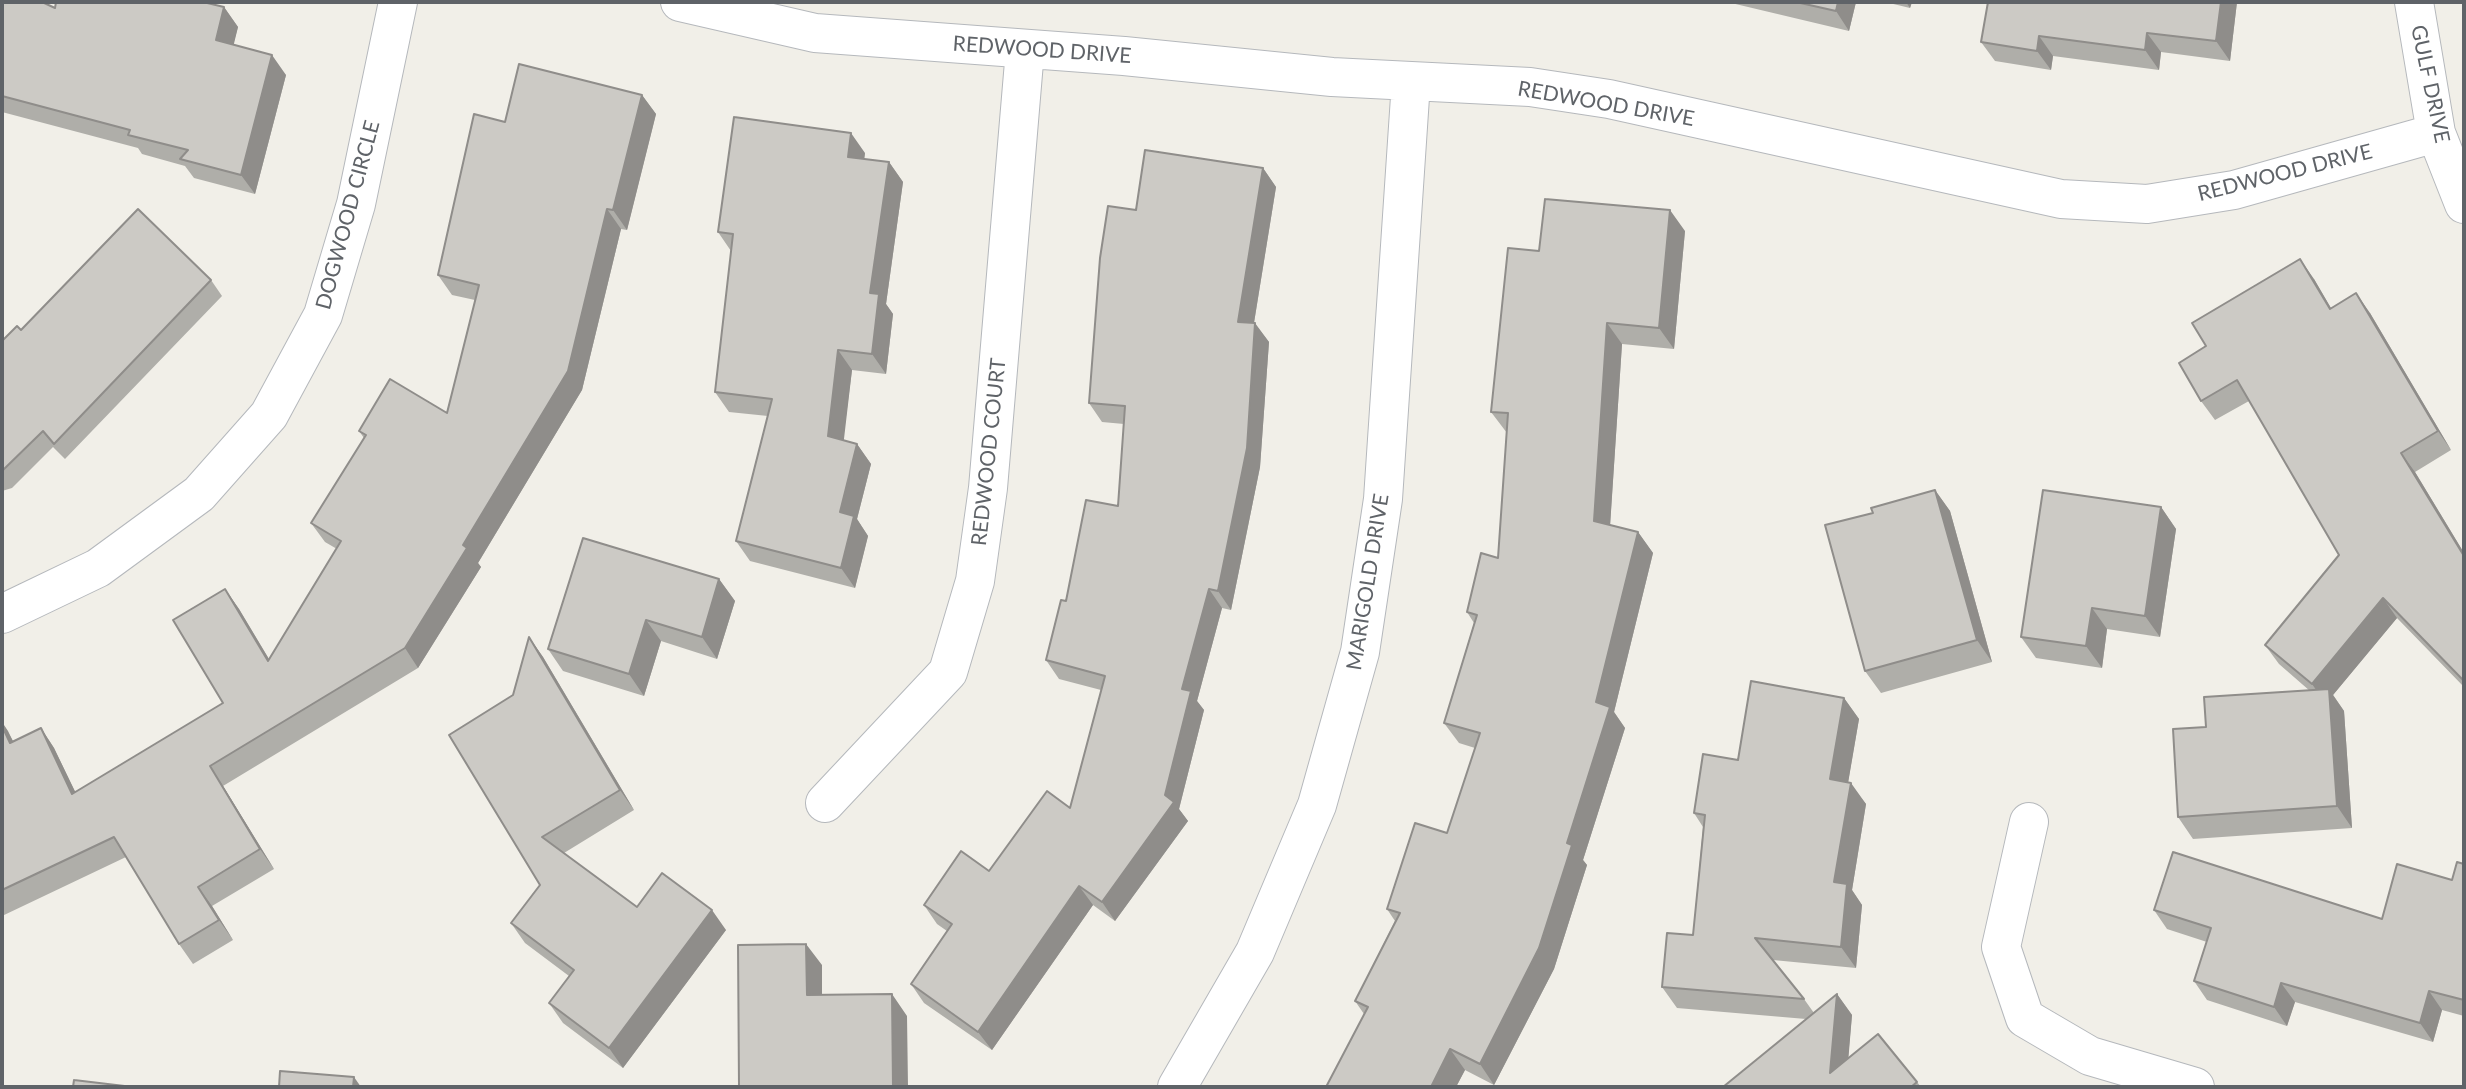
<!DOCTYPE html>
<style>
body{margin:0}
#map{position:relative;width:2466px;height:1089px;overflow:hidden;background:#f1efe8;font-family:Lato,sans-serif}
canvas{display:block}
.frame{position:absolute;inset:0;border:4px solid #5f6368;pointer-events:none}
</style>
<div id="map">
<canvas width="2466" height="1089"></canvas>
<div class="frame"></div>
</div>
<script>
const context = document.querySelector('canvas').getContext('2d');
context.lineJoin = 'round';
function toPath(rows) {
  const path = new Path2D();
  for (const r of rows) {
    path.moveTo(r[0], r[1]);
    for (let i = 2; i < r.length; i += 2) path.lineTo(r[i], r[i + 1]);
  }
  return path;
}
function trace(path, color, width, dash) {
  context.strokeStyle = color;
  context.lineWidth = width;
  context.lineCap = dash ? 'butt' : 'round';
  context.setLineDash(dash || []);
  context.stroke(path);
}
function paint(path, color) {
  context.fillStyle = color;
  context.fill(path, 'evenodd');
}
function write(font, color, halo, rows, align = 'center') {
  context.font = font + ' Lato,sans-serif';
  context.lineWidth = 6;
  context.setLineDash([]);
  context.textBaseline = 'middle';
  context.strokeStyle = halo;
  context.fillStyle = color;
  for (const [text, x, y, turn = 0] of rows) {
    context.save();
    context.translate(x, y);
    context.rotate((+turn || 0) * Math.PI / 180);
    context.textAlign = isNaN(turn) ? turn : align;
    if (halo) context.strokeText(text, 0, 0);
    context.fillText(text, 0, 0);
    context.restore();
  }
}
const minor = toPath([
 [680,2,815,33,1124,56,1332,77,1530,87,1609,99,2061,199,2147,204,2234,190,2436,133],
 [2414,2,2436,133,2464,204],
 [2,614,98,568,199,494,269,415,323,315,356,204,398,2],
 [825,803,948,672,975,581,988,488,1025,50],
 [2029,822,2001,947,2025,1018,2090,1056,2195,1087],
 [1177,1087,1255,952,1317,805,1360,652,1383,499,1411,82]
]);
const wall = toPath([
 [2,2,55,8,224,7,238,27,233,45,286,75,255,194,194,178,185,166,142,154,138,148,2,112],
 [1727,2,1856,2,1849,31],
 [1885,2,1912,2,1910,8],
 [1980,2,2237,2,2230,61,2161,52,2159,70,2053,56,2051,70,1995,61,1981,42,1988,3],
 [642,95,656,114,627,230,621,229,582,390,478,563,481,567,418,668,223,786,274,869,212,906,233,940,193,964,179,944,126,857,2,916,2,722,13,741,41,728,54,748,75,792,223,703,225,589,239,609,269,659,337,549,325,542,311,523,364,438,359,431,447,413,475,300,452,295,438,275,505,122],
 [865,153,864,159,889,162,903,182,886,304,893,314,886,374,852,370,843,440,857,444,871,464,857,519,868,536,855,588,750,561,736,541,768,416,729,412,715,392,731,251,718,232],
 [1263,168,1276,187,1254,323,1269,342,1260,467,1231,610,1222,608,1197,701,1204,710,1179,809,1188,821,1115,921,1093,905,992,1050,924,1003,911,984,947,931,937,924,924,905,989,871,1070,808,1101,690,1059,679,1046,660,1066,601,1118,506,1124,424,1102,422,1089,403,1136,210],
 [1685,231,1674,349,1622,344,1610,525,1638,532,1653,553,1614,712,1625,728,1583,860,1587,865,1554,969,1494,1085,1465,1070,1456,1087,1326,1087,1364,1014,1355,1001,1395,921,1387,909,1447,833,1475,748,1459,743,1444,723,1474,623,1467,612,1498,558,1507,433,1491,412,1539,251],
 [2314,279,2331,308,2370,313,2451,450,2415,472,2464,553,2464,687,2397,618,2333,695,2344,711,2352,828,2193,839,2178,817,2206,727,2310,691,2279,664,2265,645,2339,555,2249,401,2215,420,2201,401],
 [211,280,222,296,65,459,53,447,12,488,2,491,2,341,21,330],
 [1935,490,1950,511,1992,662,1881,693,1865,671,1873,513],
 [2161,507,2176,529,2160,637,2107,629,2102,668,2036,658,2021,637],
 [719,579,735,601,717,659,661,641,644,696,563,671,548,649],
 [529,637,543,657,634,810,564,853,637,907,726,930,623,1068,563,1023,549,1003,569,976,525,943,511,923,540,885,513,695],
 [1844,698,1859,719,1848,782,1866,804,1852,890,1862,905,1856,968,1773,960,1804,999,1814,1013,1837,994,1852,1015,1848,1058,1917,1082,1921,1087,1723,1087,1806,1019,1677,1008,1662,987,1693,935,1703,827,1694,813,1738,760],
 [2464,864,2464,1016,2442,1010,2433,1042,2295,1002,2287,1026,2207,1000,2194,981,2207,942,2167,929,2154,910,2382,919,2452,880]
]);
const shadedWall = toPath([
 [1838,2,1856,2,1849,31,1836,11],
 [1906,2,1912,2,1910,8],
 [2221,2,2237,2,2230,61,2216,41],
 [224,7,238,27,230,60,216,40],
 [2147,33,2161,52,2159,70,2145,50],
 [2039,36,2053,56,2051,70,2037,51],
 [272,55,286,75,255,194,241,175],
 [642,95,656,114,627,230,613,210],
 [851,133,865,153,862,177,848,157],
 [889,162,903,182,886,304,893,314,886,374,872,354,870,293],
 [1263,168,1276,187,1251,341,1238,322],
 [607,209,621,229,582,390,478,563,481,567,418,668,405,648,463,545],
 [1670,210,1685,231,1674,349,1659,328],
 [2300,259,2314,279,2343,329,2330,309],
 [2356,293,2370,313,2451,450,2438,431],
 [1255,323,1269,342,1260,467,1231,610,1218,591],
 [1607,323,1622,344,1609,542,1594,521],
 [838,350,852,370,842,456,828,436],
 [857,444,871,464,857,519,868,536,855,588,841,568,840,512],
 [2401,453,2415,472,2464,553,2464,556],
 [1935,490,1950,511,1992,662,1977,640],
 [2161,507,2176,529,2160,637,2145,616],
 [1638,532,1653,553,1614,712,1625,728,1583,860,1587,865,1554,969,1494,1085,1480,1064,1596,702],
 [719,579,735,601,717,659,702,637],
 [225,589,239,609,282,681,268,661],
 [1209,589,1222,608,1197,701,1204,710,1179,809,1188,821,1115,921,1102,902,1182,689],
 [2383,598,2397,618,2333,695,2344,711,2352,828,2337,806,2326,704,2312,684],
 [2092,608,2107,629,2102,668,2086,646],
 [646,620,661,641,644,696,629,674],
 [529,637,543,657,634,810,620,790],
 [1844,698,1859,719,1845,801,1830,779],
 [2,722,8,731,23,762,10,743,2,726],
 [41,728,54,748,86,814,72,794],
 [210,766,223,786,274,869,260,849],
 [1851,783,1866,804,1852,890,1862,905,1856,968,1841,947,1834,882],
 [1079,886,1093,905,992,1050,978,1032],
 [198,887,212,906,233,940,219,920],
 [712,910,726,930,623,1068,609,1048],
 [806,944,822,965,822,1016,807,995],
 [2281,983,2295,1002,2287,1026,2274,1007],
 [2429,991,2442,1010,2433,1042,2420,1023],
 [892,994,907,1016,908,1087,893,1087],
 [1837,994,1852,1015,1846,1087,1830,1073],
 [1450,1049,1465,1070,1456,1087,1431,1087],
 [354,1077,361,1087,353,1087]
]);
const building = toPath([
 [2,2,42,2,55,8,56,2,203,2,224,7,216,40,272,55,241,175,180,159,188,150,128,135,130,130,2,96,2,2],
 [1796,2,1838,2,1836,11,1796,2],
 [1988,2,2221,2,2216,41,2147,33,2145,50,2039,36,2037,51,1981,42,1988,2],
 [519,64,642,95,613,210,607,209,568,371,463,545,467,548,405,648,210,766,260,849,198,887,219,920,179,944,114,837,2,890,2,726,10,743,41,728,72,794,223,703,173,620,225,589,268,661,341,541,311,523,366,435,359,431,390,379,447,413,479,285,438,275,474,114,505,122,519,64],
 [734,117,851,133,848,157,889,162,870,293,879,294,872,354,838,350,828,436,857,444,840,512,854,516,841,568,736,541,772,399,715,392,733,234,718,232,734,117],
 [1145,150,1263,168,1238,322,1255,323,1247,448,1218,591,1209,589,1182,689,1191,691,1165,795,1174,802,1102,902,1079,886,978,1032,911,984,952,924,924,905,961,851,989,871,1047,791,1070,808,1105,676,1046,660,1061,600,1066,601,1086,500,1118,506,1125,406,1089,403,1100,258,1108,206,1136,210,1145,150],
 [1545,199,1670,210,1659,328,1607,323,1594,521,1638,532,1596,702,1610,707,1567,843,1572,845,1539,948,1480,1064,1450,1049,1431,1087,1326,1087,1368,1007,1355,1001,1400,913,1387,909,1415,823,1447,833,1480,733,1444,723,1477,615,1467,612,1481,553,1498,558,1508,413,1491,412,1508,248,1539,251,1545,199],
 [138,209,211,280,54,444,43,431,2,471,2,341,17,326,21,330,138,209],
 [2300,259,2330,309,2356,293,2438,431,2401,453,2464,556,2464,681,2383,598,2312,684,2265,645,2339,555,2237,380,2201,401,2179,363,2206,346,2192,323,2300,259],
 [1935,490,1977,640,1865,671,1825,525,1873,513,1871,508,1935,490],
 [2043,490,2161,507,2145,616,2092,608,2086,646,2021,637,2043,490],
 [583,538,719,579,702,637,646,620,629,674,548,649,583,538],
 [529,637,620,790,542,837,637,907,662,873,712,910,609,1048,549,1003,574,970,511,923,540,885,449,735,513,695,529,637],
 [1751,681,1844,698,1830,779,1851,783,1834,882,1847,884,1841,947,1755,938,1804,999,1662,987,1667,933,1693,935,1705,815,1694,813,1703,754,1738,760,1751,681],
 [2329,689,2337,806,2178,817,2173,729,2206,727,2204,697,2329,689],
 [2173,852,2382,919,2397,864,2452,880,2457,862,2464,864,2464,1000,2429,991,2420,1023,2281,983,2274,1007,2194,981,2211,928,2154,910,2173,852],
 [806,944,807,995,892,994,893,1087,739,1087,738,945,806,944],
 [1837,994,1830,1073,1878,1034,1917,1082,1911,1087,1723,1087,1837,994],
 [280,1071,354,1077,353,1087,279,1087,280,1071],
 [74,1080,133,1087,73,1087,74,1080]
]);
const streetNames = [
 ["REDWOOD DRIVE",1042,50,4],
 ["GULF DRIVE",2430,84,78],
 ["REDWOOD DRIVE",1606,104,10],
 ["REDWOOD DRIVE",2285,173,-14],
 ["DOGWOOD CIRCLE",348,215,-75],
 ["REDWOOD COURT",989,452,-84],
 ["MARIGOLD DRIVE",1368,582,-81]
];
trace(minor, '#b5b8bc', 40);
trace(minor, '#fff', 38);
paint(wall, '#afaea9');
paint(shadedWall, '#8f8d8a');
paint(building, '#cccac5');
trace(building, '#8f8d8a', 2);
write('21px', '#5f6368', '#fff', streetNames);
</script>
